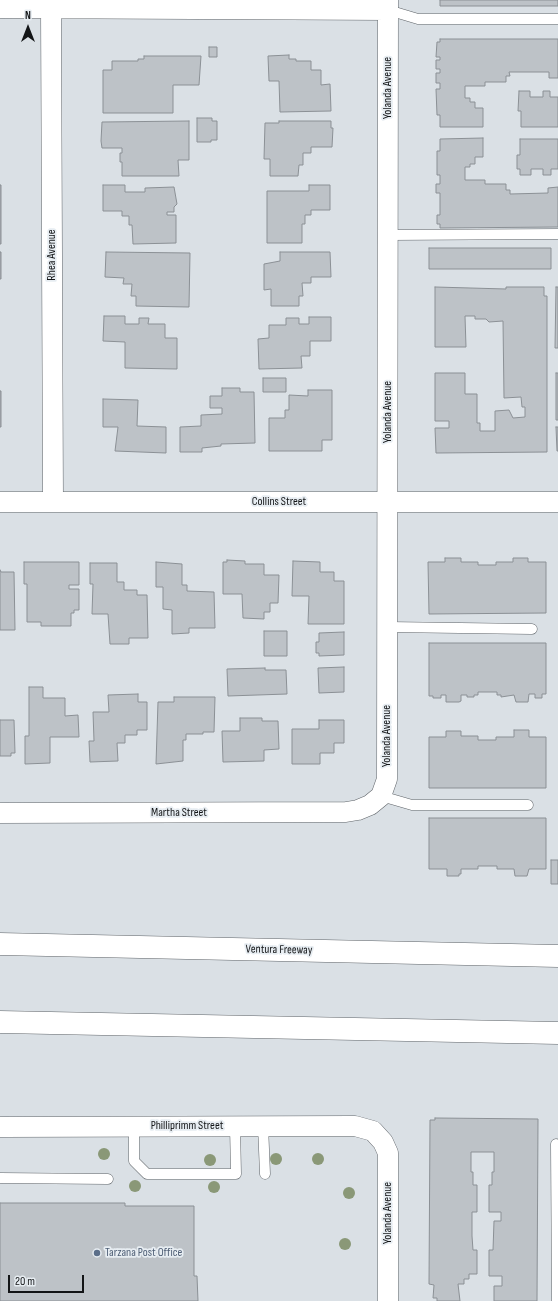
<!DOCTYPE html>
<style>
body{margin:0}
#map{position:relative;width:558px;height:1301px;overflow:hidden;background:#dae0e5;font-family:"Sofia Sans Condensed",sans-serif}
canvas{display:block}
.north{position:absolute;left:8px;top:8px;width:40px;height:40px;-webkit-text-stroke:3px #e7edf2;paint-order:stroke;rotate:0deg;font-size:11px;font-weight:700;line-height:16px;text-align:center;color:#131517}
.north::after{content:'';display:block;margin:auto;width:14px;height:18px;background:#131517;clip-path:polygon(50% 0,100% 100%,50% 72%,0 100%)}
.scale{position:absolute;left:8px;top:1275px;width:76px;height:18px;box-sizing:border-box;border:2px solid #131517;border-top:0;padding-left:5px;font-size:12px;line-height:14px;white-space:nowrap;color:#131517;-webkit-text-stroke:3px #e7edf2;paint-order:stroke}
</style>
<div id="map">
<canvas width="558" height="1301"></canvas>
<div class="north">N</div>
<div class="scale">20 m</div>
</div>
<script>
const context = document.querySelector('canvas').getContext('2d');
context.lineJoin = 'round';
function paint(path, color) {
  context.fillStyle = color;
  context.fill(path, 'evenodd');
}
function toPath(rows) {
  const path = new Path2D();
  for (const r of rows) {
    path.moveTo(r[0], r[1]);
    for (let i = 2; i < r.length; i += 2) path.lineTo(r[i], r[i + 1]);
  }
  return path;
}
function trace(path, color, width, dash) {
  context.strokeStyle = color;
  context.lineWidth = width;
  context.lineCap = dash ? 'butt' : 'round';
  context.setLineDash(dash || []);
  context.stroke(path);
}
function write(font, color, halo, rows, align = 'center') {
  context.font = font + ' "Sofia Sans Condensed",sans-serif';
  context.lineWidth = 3.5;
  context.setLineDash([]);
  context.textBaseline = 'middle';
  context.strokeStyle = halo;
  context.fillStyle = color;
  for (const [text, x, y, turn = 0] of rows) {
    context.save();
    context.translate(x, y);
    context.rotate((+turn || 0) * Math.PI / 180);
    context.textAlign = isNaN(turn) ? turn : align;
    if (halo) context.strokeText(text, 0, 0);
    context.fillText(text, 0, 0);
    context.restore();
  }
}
const building = toPath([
 [440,0,558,0,558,6,440,6,440,0],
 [440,39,558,39,558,78,549,78,549,72,509,72,510,76,506,76,506,82,485,82,485,86,465,86,465,98,470,98,470,102,475,102,475,108,483,108,483,127,440,127,440,115,437,115,436,89,440,89,440,83,436,83,436,73,440,73,440,69,436,69,436,60,440,60,440,57,436,57,437,42,440,42,440,39],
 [209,47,217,47,217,57,209,57,209,47],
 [289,55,289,59,296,59,296,61,311,61,311,70,321,70,321,85,330,84,331,111,280,112,279,81,269,81,268,56,289,55],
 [144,56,201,56,199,85,173,85,173,113,103,113,103,70,112,70,112,61,138,61,138,59,144,59,144,56],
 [519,91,530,91,530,97,543,97,543,91,550,91,550,97,558,97,558,127,521,127,521,111,518,111,519,91],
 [197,118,212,118,212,121,217,121,217,140,211,140,211,142,197,142,197,118],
 [189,121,189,160,178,160,179,176,122,176,122,162,120,162,120,153,122,153,122,148,102,148,101,141,102,122,189,121],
 [279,121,331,121,331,128,333,128,332,147,311,147,311,153,303,153,303,165,299,165,298,176,270,176,270,159,264,159,265,123,279,123,279,121],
 [483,138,483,157,475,157,475,164,470,164,470,167,465,167,465,180,485,180,485,184,506,184,506,190,510,190,510,194,548,193,548,188,558,187,558,227,440,228,440,224,437,224,437,215,440,215,440,193,436,193,436,184,440,184,440,175,437,175,437,151,440,151,440,139,483,138],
 [520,139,558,139,558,169,551,169,551,175,543,175,543,169,531,169,531,175,520,175,520,169,517,169,517,155,520,155,520,139],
 [0,185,1,185,1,244,0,244,0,185],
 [103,185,125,185,125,192,145,192,145,188,174,187,177,204,174,207,174,212,167,212,167,215,176,215,176,243,133,244,132,225,129,225,129,216,122,216,122,211,103,211,103,185],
 [309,185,330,185,330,210,311,210,311,215,305,215,305,224,302,224,302,243,267,243,267,191,309,191,309,185],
 [429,248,551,248,551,269,429,269,429,248],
 [0,252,1,252,1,279,0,279,0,252],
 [106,252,190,253,189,307,136,306,136,296,131,296,132,284,123,284,124,278,105,277,106,252],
 [280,252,330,252,331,277,311,277,311,283,302,283,303,296,299,296,299,306,271,306,271,289,264,290,264,264,280,261,280,252],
 [435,287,506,289,506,287,544,287,544,296,547,296,547,452,436,453,435,428,449,428,449,421,435,421,435,373,465,373,465,394,477,394,477,423,480,423,480,431,495,431,495,411,509,410,513,418,525,417,525,407,522,407,521,397,504,398,503,321,489,322,486,319,475,319,475,316,465,316,466,347,435,347,435,287],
 [556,287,558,287,558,348,555,348,556,287],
 [104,316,125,316,125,324,139,324,139,318,149,318,148,324,165,324,165,338,177,338,177,369,125,368,125,342,103,341,104,316],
 [309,317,331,317,331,341,310,341,310,356,301,356,302,368,259,369,258,339,269,338,269,325,286,325,286,318,299,318,299,324,309,324,309,317],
 [556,373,558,373,558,420,556,420,556,373],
 [263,378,286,378,286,392,263,392,263,378],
 [222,388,240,388,240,392,254,392,255,443,221,444,221,446,202,448,202,452,180,452,180,427,201,426,201,415,222,414,222,408,210,408,210,396,222,396,222,388],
 [308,390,332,390,332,440,322,440,322,451,269,451,269,418,285,418,285,410,289,410,289,395,308,396,308,390],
 [0,391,1,391,1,427,0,427,0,391],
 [103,399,138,400,137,426,166,427,166,453,115,451,118,427,103,427,103,399],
 [556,427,558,427,558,451,557,451,556,427],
 [445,558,461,558,461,562,478,562,478,565,496,565,496,562,513,562,513,558,528,558,528,562,546,562,546,613,429,614,428,562,445,562,445,558],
 [227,560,245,561,245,564,264,564,264,575,279,575,278,603,270,603,270,612,264,612,264,619,243,618,242,594,223,594,223,562,227,562,227,560],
 [293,561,320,562,320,572,334,572,334,581,344,581,344,624,308,624,309,596,292,596,293,561],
 [24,562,79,562,79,585,69,585,69,589,79,589,79,610,74,610,74,613,71,613,71,626,41,626,41,622,27,622,27,584,24,584,24,562],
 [156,562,182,564,182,585,187,585,187,591,214,592,215,628,189,628,189,633,172,634,172,610,163,609,163,587,156,587,156,562],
 [90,563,117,563,117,582,124,582,124,590,137,590,137,595,147,595,148,638,129,638,129,644,110,644,108,614,92,614,93,584,90,584,90,563],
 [0,570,1,572,14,572,15,630,0,630,0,570],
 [264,631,287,631,287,656,264,656,264,631],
 [344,632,344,655,319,656,319,653,316,653,316,642,319,642,319,633,344,632],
 [429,643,546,643,546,694,542,694,542,698,535,698,535,694,529,694,528,702,516,702,514,695,501,697,501,695,497,695,497,692,478,692,478,695,474,695,474,697,467,697,467,695,461,695,461,701,459,702,446,702,446,695,441,695,441,698,433,698,433,696,429,696,429,643],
 [344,667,344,692,319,693,318,668,344,667],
 [265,668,265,670,286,670,287,694,228,696,227,669,265,668],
 [29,687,43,687,43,698,65,698,65,716,78,715,79,737,50,737,50,763,25,764,25,736,29,736,29,687],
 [138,694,138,702,147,702,147,730,137,730,137,735,125,735,125,743,117,743,118,761,90,762,89,741,94,741,93,712,109,712,108,695,138,694],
 [174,697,215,697,214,732,203,732,203,734,186,734,186,740,183,740,183,761,156,764,158,702,174,702,174,697],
 [240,718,262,718,262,721,278,721,279,749,264,750,264,761,223,762,222,731,240,731,240,718],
 [0,720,14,720,15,753,11,753,11,756,0,756,0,720],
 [319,720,344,720,344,743,334,743,334,753,320,753,320,764,292,764,292,729,319,729,319,720],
 [514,730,529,730,529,737,546,737,546,788,429,788,429,737,446,737,446,731,461,731,461,736,478,736,478,740,496,740,496,737,514,737,514,730],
 [429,818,546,818,546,869,529,869,527,876,515,876,514,869,497,869,497,866,478,866,478,869,461,869,461,874,459,874,459,876,447,876,447,869,429,869,429,818],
 [551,860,558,860,558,884,551,884,551,860],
 [435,1118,538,1119,537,1301,494,1301,494,1286,502,1286,502,1276,489,1276,489,1250,493,1250,494,1221,501,1221,501,1212,489,1212,489,1185,492,1185,492,1172,494,1172,494,1152,471,1152,471,1172,473,1172,473,1185,477,1185,477,1212,472,1212,472,1236,473,1250,477,1250,477,1274,469,1274,469,1279,464,1279,464,1284,458,1284,460,1301,437,1301,437,1298,433,1298,434,1285,429,1284,430,1120,435,1120,435,1118],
 [0,1203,125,1203,125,1206,194,1206,194,1276,197,1276,198,1301,0,1301,0,1203]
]);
const lane = toPath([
 [388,10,418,19,558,19],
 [388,235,558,234],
 [388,627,532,629],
 [381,796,412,805,528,805],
 [263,1125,265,1174],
 [134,1126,134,1161,147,1174,236,1174,235,1126],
 [556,1144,557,1301],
 [0,1178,108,1179]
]);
const street = toPath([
 [0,8,388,10],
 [51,8,53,502],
 [0,502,558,502],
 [0,813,346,812,358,810,370,805,381,796,387,779,388,0],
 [0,1127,355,1126,373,1131,383,1142,388,1153,388,1301]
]);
const highway = toPath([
 [0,944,558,956],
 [0,1022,558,1033]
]);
const trees = [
 [104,1154],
 [276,1159],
 [318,1159],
 [210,1160],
 [135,1186],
 [214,1187],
 [349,1193],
 [345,1244]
];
const markers = [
 [97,1253,4,"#5c6f8a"]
];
const streetNames = [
 ["Yolanda Avenue",388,88,-90],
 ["Rhea Avenue",52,255,-90],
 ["Yolanda Avenue",388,412,-90],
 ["Collins Street",279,502],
 ["Yolanda Avenue",387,736,-90],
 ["Martha Street",179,813],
 ["Ventura Freeway",279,950,1],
 ["Philliprimm Street",187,1126],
 ["Yolanda Avenue",388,1213,-90]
];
const serviceNames = [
 ["Tarzana Post Office",105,1253]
];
paint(building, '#bdc2c7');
trace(building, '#8b9095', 1);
trace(lane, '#5f6469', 11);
trace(street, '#5f6469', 21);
trace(highway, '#5f6469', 23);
trace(lane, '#fff', 10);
trace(street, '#fff', 20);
trace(highway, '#fff', 22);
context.fillStyle = '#8a9877';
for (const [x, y] of trees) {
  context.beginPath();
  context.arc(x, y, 6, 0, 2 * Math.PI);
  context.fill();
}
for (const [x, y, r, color] of markers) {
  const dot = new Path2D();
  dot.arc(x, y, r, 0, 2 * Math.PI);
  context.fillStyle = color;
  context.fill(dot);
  trace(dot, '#e7edf2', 1.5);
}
write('12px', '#131517', '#e7edf2', streetNames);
write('12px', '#4e5e75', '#e7edf2', serviceNames, 'left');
</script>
